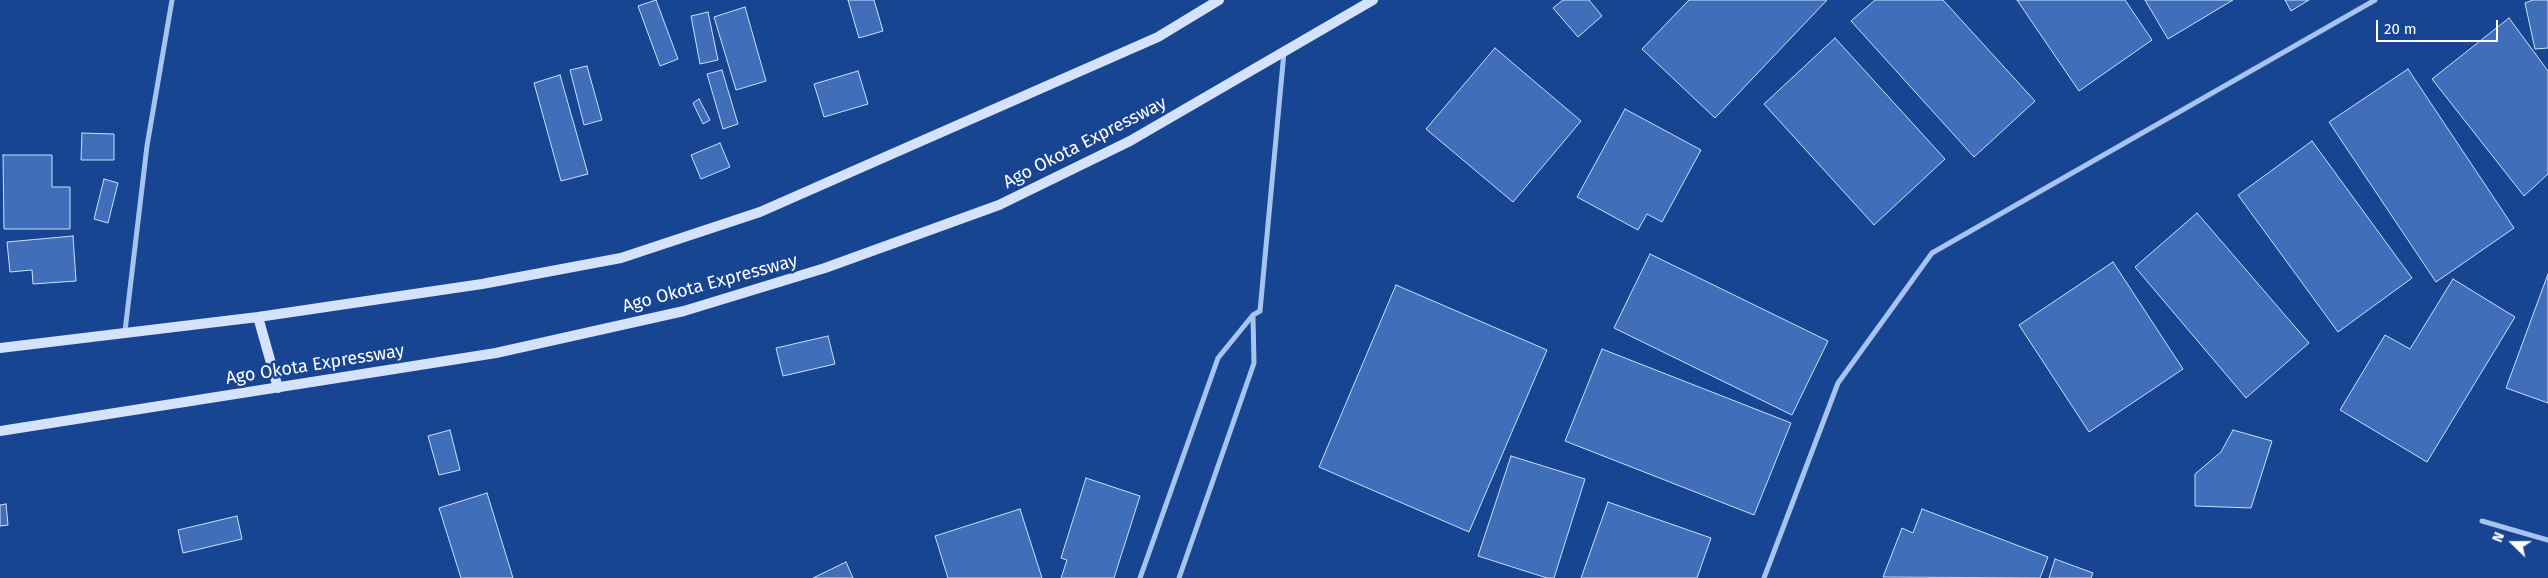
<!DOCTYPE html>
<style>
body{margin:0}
#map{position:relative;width:2548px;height:578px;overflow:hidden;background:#184591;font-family:"Fira Sans",sans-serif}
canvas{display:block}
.north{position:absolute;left:2488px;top:518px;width:50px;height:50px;-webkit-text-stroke:4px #184591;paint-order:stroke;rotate:292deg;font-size:14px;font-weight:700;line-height:20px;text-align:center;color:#fff}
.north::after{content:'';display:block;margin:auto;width:18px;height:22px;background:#fff;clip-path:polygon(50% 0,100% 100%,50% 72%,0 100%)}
.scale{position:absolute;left:2376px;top:20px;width:122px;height:22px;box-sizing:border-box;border:2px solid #fff;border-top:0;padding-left:6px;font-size:15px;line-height:18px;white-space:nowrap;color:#fff;-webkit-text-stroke:4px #184591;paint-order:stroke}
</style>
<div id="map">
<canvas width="2548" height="578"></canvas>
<div class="north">N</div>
<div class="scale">20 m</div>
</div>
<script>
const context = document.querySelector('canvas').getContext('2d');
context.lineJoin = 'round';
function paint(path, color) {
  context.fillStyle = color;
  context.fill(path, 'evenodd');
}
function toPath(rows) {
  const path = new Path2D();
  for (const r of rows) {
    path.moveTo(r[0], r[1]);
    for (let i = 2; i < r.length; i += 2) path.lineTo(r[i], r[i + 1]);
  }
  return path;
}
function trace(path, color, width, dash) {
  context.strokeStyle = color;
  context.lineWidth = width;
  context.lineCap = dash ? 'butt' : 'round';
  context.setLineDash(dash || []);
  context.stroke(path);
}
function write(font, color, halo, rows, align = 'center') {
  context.font = font + ' "Fira Sans",sans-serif';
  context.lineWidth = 5;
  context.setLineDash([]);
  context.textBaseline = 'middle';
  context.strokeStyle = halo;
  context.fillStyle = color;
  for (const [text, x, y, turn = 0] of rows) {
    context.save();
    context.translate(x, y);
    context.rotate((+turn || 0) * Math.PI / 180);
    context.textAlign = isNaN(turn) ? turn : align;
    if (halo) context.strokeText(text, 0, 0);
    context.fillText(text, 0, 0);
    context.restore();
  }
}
const building = toPath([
 [656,0,678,59,660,66,638,6,656,0],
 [848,0,874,0,883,31,859,38,848,0],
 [1563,0,1589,0,1602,16,1578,37,1553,8,1563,0],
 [1689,0,1827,0,1715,118,1642,49,1689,0],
 [1875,0,1943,0,2035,101,1974,157,1851,21,1875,0],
 [2017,0,2125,0,2152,40,2079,91,2017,0],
 [2145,0,2233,0,2168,39,2145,0],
 [2285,0,2309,0,2291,11,2285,0],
 [2533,0,2548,0,2548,48,2535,49,2525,3,2533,0],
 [745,7,766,81,736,90,714,17,745,7],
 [708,12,718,60,700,64,691,16,708,12],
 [2509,18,2548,71,2548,174,2524,196,2432,79,2509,18],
 [1835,38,1945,159,1874,225,1764,104,1835,38],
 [1495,48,1581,121,1513,202,1426,129,1495,48],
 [587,66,602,120,584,125,570,70,587,66],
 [2408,69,2514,228,2436,282,2329,122,2408,69],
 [722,70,738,124,723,129,707,74,722,70],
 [858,71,868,104,824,117,814,84,858,71],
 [560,75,588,174,561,181,534,83,560,75],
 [699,99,710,120,703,124,693,103,699,99],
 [1625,109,1701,150,1662,222,1647,214,1638,230,1577,197,1625,109],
 [82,133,114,134,114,160,81,160,82,133],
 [2312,141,2412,278,2338,332,2238,195,2312,141],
 [720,143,730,167,701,179,691,155,720,143],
 [3,155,52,155,52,187,70,187,70,229,4,229,3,155],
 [104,179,118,183,108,223,94,219,104,179],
 [2197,213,2309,343,2246,398,2135,267,2197,213],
 [73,236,76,281,33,284,32,270,10,272,7,242,73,236],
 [1650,254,1828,341,1792,415,1614,328,1650,254],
 [2113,262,2183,369,2089,432,2019,325,2113,262],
 [2548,274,2548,403,2506,388,2548,274],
 [2453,279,2515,317,2427,462,2340,410,2385,335,2410,349,2453,279],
 [1396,285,1547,350,1469,532,1319,467,1396,285],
 [828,336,835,364,783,376,776,348,828,336],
 [1602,349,1791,423,1754,515,1565,441,1602,349],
 [450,430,460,470,439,475,428,436,450,430],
 [2233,430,2272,441,2251,508,2195,506,2195,474,2221,452,2233,430],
 [1511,456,1585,479,1554,578,1547,578,1478,556,1511,456],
 [1086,478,1140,496,1114,578,1061,578,1067,560,1061,558,1086,478],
 [487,493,513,578,461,578,439,508,487,493],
 [1608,502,1711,538,1697,578,1581,578,1608,502],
 [6,504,8,525,0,526,0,505,6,504],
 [1020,509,1042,578,948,578,935,536,1020,509],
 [1922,509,2048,557,2040,578,1883,577,1902,528,1913,533,1922,509],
 [237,516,242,539,183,553,178,530,237,516],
 [2055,559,2093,573,2091,578,2049,578,2055,559],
 [846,562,853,578,813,578,846,562]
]);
const street = toPath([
 [125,331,147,146,172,0],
 [2482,521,2548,540],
 [1140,578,1218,358,1253,315,1260,311,1284,52],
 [1179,578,1254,363,1253,316],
 [1764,578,1838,383,1932,253,2375,0]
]);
const secondary = toPath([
 [258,317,278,388],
 [0,348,258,317,482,284,621,258,760,212,1158,37,1219,0],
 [0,431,496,353,684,311,825,268,999,205,1130,141,1373,0]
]);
const streetNames = [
 ["Ago Okota Expressway",1085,143,-27],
 ["Ago Okota Expressway",710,284,-15],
 ["Ago Okota Expressway",315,365,-9]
];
paint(building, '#416eb9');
trace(building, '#cddffb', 1);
trace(street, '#a7c3f0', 5);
trace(secondary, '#d4e2fb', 10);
write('18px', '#fff', '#184591', streetNames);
</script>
